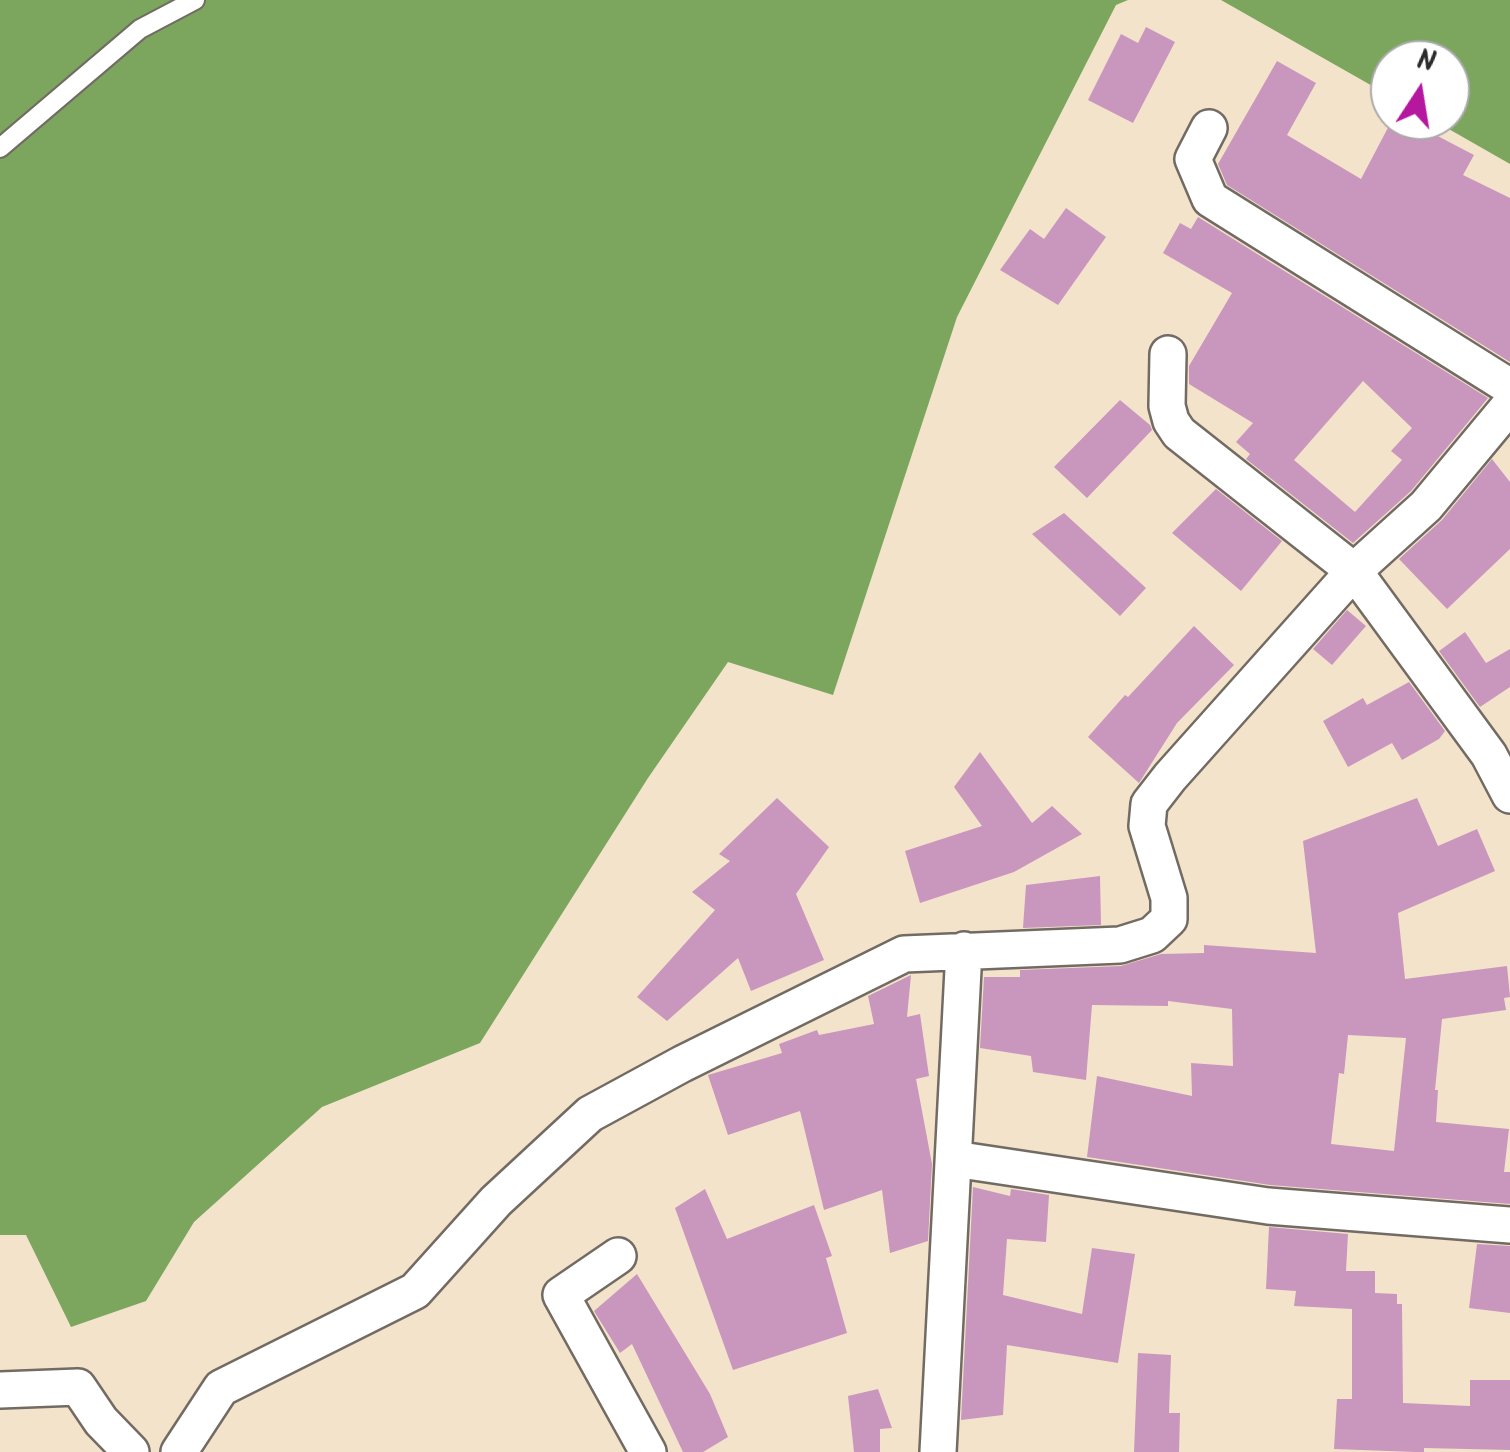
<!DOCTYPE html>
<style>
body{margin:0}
#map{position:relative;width:1510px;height:1452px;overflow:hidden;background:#f4e3cb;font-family:Kalam,sans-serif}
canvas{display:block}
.north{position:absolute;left:1370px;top:40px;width:100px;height:100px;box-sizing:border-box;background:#fff;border:2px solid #aaa;border-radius:50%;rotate:12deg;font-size:28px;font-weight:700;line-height:40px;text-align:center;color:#2b2b2b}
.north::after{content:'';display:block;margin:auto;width:35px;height:45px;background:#b5179e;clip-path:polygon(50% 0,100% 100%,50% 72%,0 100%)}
</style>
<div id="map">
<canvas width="1510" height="1452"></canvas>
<div class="north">N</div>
</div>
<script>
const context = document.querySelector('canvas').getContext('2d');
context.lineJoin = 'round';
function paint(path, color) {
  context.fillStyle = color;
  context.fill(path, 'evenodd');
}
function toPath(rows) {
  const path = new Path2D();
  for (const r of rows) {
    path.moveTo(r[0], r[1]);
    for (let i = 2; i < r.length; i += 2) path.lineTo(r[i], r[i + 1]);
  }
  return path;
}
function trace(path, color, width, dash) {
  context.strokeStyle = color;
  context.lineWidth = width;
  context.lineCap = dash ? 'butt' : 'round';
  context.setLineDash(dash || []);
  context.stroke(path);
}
const forest = toPath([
 [0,0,1128,0,1116,5,957,317,833,695,728,662,648,778,480,1043,322,1107,194,1222,146,1301,71,1327,26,1235,0,1235],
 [1221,0,1510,0,1510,164,1433,120,1450,120,1450,60,1390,60,1390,96]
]);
const building = toPath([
 [1146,27,1175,42,1133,123,1088,100,1121,34,1138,43],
 [1277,61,1316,83,1287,135,1361,179,1392,120,1407,120,1474,155,1463,175,1510,198,1510,362,1227,185,1218,164],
 [1066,208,1106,237,1058,305,1000,270,1030,229,1044,239],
 [1198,217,1488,398,1411,491,1353,543,1246,459,1250,454,1236,442,1253,423,1189,384,1189,366,1232,293,1163,253,1180,223,1191,229],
 [1363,381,1412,428,1391,451,1402,460,1355,512,1294,460],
 [1120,400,1150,425,1152,430,1087,498,1054,467],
 [1492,459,1510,482,1510,549,1447,609,1399,559,1442,520],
 [1216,489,1282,541,1241,591,1172,533],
 [1064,513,1146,588,1120,616,1032,534],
 [1347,610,1366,626,1332,665,1313,649],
 [1194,626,1234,665,1177,723,1139,783,1088,737,1125,695,1128,697],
 [1465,632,1486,663,1510,649,1510,687,1480,707,1439,651],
 [1409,682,1445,731,1439,739,1402,760,1392,743,1348,767,1323,721,1363,698,1367,705],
 [980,752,1032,823,1052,806,1082,834,1014,872,920,903,905,851,982,826,954,787],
 [777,798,829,847,796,894,824,960,751,991,738,958,667,1021,637,997,715,910,692,892,730,861,719,854],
 [1417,798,1438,846,1477,829,1495,871,1398,913,1405,979,1507,966,1510,997,1504,998,1506,1010,1442,1019,1435,1090,1438,1090,1436,1122,1509,1129,1504,1172,1510,1172,1510,1204,1270,1185,1087,1157,1097,1076,1192,1096,1191,1063,1233,1066,1232,1009,1168,1001,1168,1006,1092,1005,1086,1080,1033,1072,1031,1056,980,1048,984,977,1020,977,1020,970,1121,966,1161,954,1204,953,1204,945,1316,953,1303,841],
 [1348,1035,1406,1038,1394,1151,1331,1144,1339,1073,1344,1074],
 [1100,876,1101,925,1023,928,1026,885],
 [911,975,907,1017,920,1014,929,1076,916,1079,932,1164,928,1241,890,1253,882,1190,824,1210,800,1111,728,1135,708,1075,782,1053,779,1044,817,1030,819,1035,874,1024,868,996],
 [973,1187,1010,1196,1011,1189,1049,1195,1046,1242,1007,1239,1003,1295,1082,1314,1092,1248,1135,1254,1118,1363,1007,1345,1003,1415,961,1420],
 [705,1189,727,1239,814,1205,832,1256,826,1258,847,1333,733,1370,675,1208],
 [1269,1227,1348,1234,1346,1271,1375,1271,1375,1293,1397,1294,1397,1304,1402,1304,1403,1403,1470,1406,1470,1380,1510,1380,1510,1450,1424,1448,1424,1452,1416,1452,1334,1449,1337,1399,1352,1399,1352,1309,1294,1306,1296,1291,1266,1289],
 [1477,1244,1510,1246,1510,1313,1469,1308],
 [637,1274,710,1394,728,1437,703,1452,683,1452,632,1344,620,1353,594,1311],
 [1138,1353,1171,1355,1169,1413,1180,1413,1179,1452,1134,1452],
 [878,1389,892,1428,880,1429,880,1452,854,1452,848,1396]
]);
const service = toPath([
 [0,148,140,29,195,0]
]);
const minor = toPath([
 [1209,128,1193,159,1210,199,1510,387],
 [1168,354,1167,406,1171,421,1179,433,1354,571,1489,755,1510,795],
 [954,1159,1268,1206,1510,1225],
 [618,1256,561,1295,648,1452],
 [0,1390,78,1387,101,1421,131,1452],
 [179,1452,221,1388,415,1291,496,1201,590,1114,682,1064,904,954,1120,945,1152,935,1169,919,1169,898,1147,826,1149,804,1170,777,1354,571,1426,506,1510,405],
 [938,1452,964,950]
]);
paint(forest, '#7ca65e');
paint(building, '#c996be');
trace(service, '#716b63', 22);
trace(minor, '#716b63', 40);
trace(service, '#fff', 18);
trace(minor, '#fff', 35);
</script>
